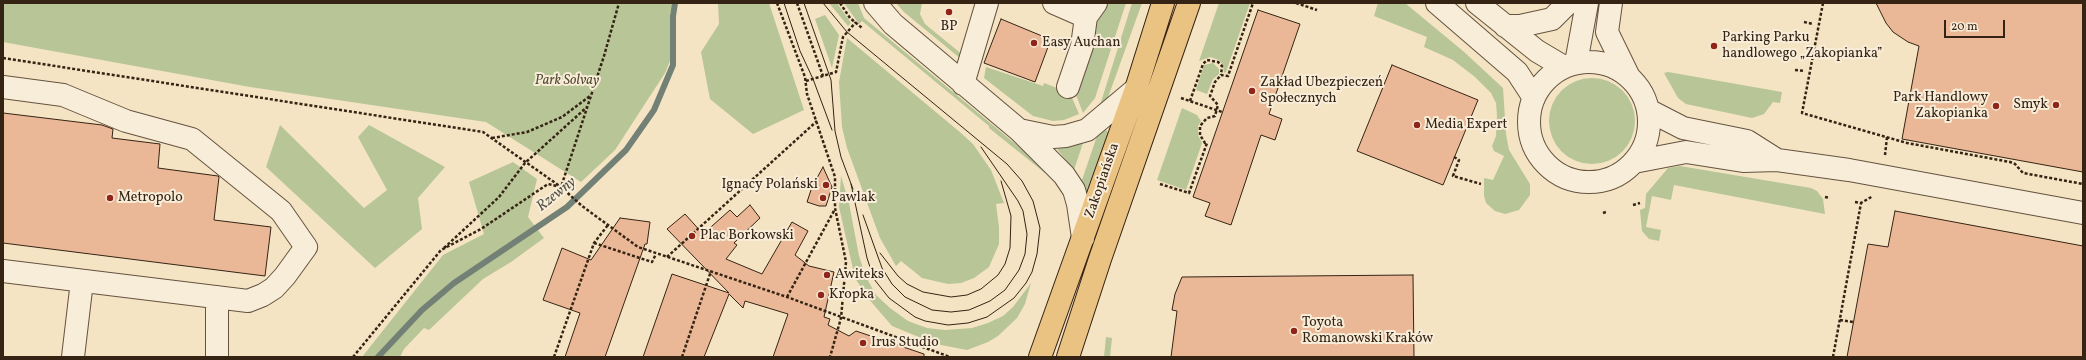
<!DOCTYPE html>
<meta charset="utf-8">
<style>
body{margin:0}
#map{position:relative;width:2086px;height:360px;overflow:hidden;background:#f4e4c3;font-family:Vollkorn,serif}
canvas{display:block}
.frame{position:absolute;inset:0;border:4px solid #352314;pointer-events:none}
.scale{position:absolute;left:1944px;top:20px;width:61px;height:18px;box-sizing:border-box;border:2px solid #352314;border-top:0;padding-left:5px;font-size:12px;line-height:14px;white-space:nowrap;color:#352314;-webkit-text-stroke:3px #f8edd8;paint-order:stroke}
</style>
<div id="map">
<canvas width="2086" height="360"></canvas>
<div class="frame"></div>
<div class="scale">20 m</div>
</div>
<script>
const context = document.querySelector('canvas').getContext('2d');
context.lineJoin = 'round';
function paint(path, color) {
  context.fillStyle = color;
  context.fill(path, 'evenodd');
}
function toPath(rows) {
  const path = new Path2D();
  for (const r of rows) {
    if (r.length === 3) {
      path.moveTo(r[0] + r[2], r[1]);
      path.arc(r[0], r[1], r[2], 0, 2 * Math.PI);
      continue;
    }
    path.moveTo(r[0], r[1]);
    for (let i = 2; i < r.length; i += 2) path.lineTo(r[i], r[i + 1]);
  }
  return path;
}
function trace(path, color, width, dash) {
  context.strokeStyle = color;
  context.lineWidth = width;
  context.lineCap = dash ? 'butt' : 'round';
  context.setLineDash(dash || []);
  context.stroke(path);
}
function write(font, color, halo, rows, align = 'center') {
  context.font = font + ' Vollkorn,serif';
  context.lineWidth = 4;
  context.setLineDash([]);
  context.textBaseline = 'middle';
  context.strokeStyle = halo;
  context.fillStyle = color;
  for (const [text, x, y, turn = 0] of rows) {
    context.save();
    context.translate(x, y);
    context.rotate((+turn || 0) * Math.PI / 180);
    context.textAlign = isNaN(turn) ? turn : align;
    if (halo) context.strokeText(text, 0, 0);
    context.fillText(text, 0, 0);
    context.restore();
  }
}
const green = toPath([
 [3,3,672,3,670,14,670,61,665,73,615,150,581,182,486,122,250,87,3,42],
 [718,3,769,3,804,110,753,134,710,99,701,52,719,24],
 [829,3,837,3,851,23,848,26],
 [844,3,858,3,864,18,1048,171,1045,173,989,128,989,126,862,21,859,24],
 [896,3,922,3,920,14,925,24,958,51,961,54,961,59,904,12],
 [1104,3,1126,3,1095,98,1083,113,1076,95,1084,73,1094,30],
 [1132,3,1142,3,1106,103,1096,110,1101,102],
 [1219,3,1250,3,1226,72,1224,73,1223,65,1219,60,1210,57,1199,61],
 [1378,3,1405,3,1463,51,1503,88,1506,134,1509,150,1530,184,1530,195,1519,210,1505,214,1495,211,1486,203,1484,196,1484,178,1493,180,1504,156,1494,151,1492,146,1496,136,1497,116,1496,103,1491,93,1475,77,1453,60,1424,47,1427,37,1374,16],
 [825,15,839,35,832,68,815,19],
 [847,38,961,133,973,144,991,170,1004,203,996,204,999,227,999,244,989,267,974,278,961,283,948,284,922,278,901,261,896,266,880,238,847,148,842,127,839,82],
 [1213,63,1219,69,1219,74,1213,79,1207,94,1196,90,1204,65],
 [986,67,1043,86,1044,83,1070,93,1079,114,1064,120,1053,121,1033,116,984,78],
 [1668,72,1782,92,1780,103,1773,102,1764,114,1752,118,1686,104,1678,98,1664,73],
 [1592,121,43],
 [1182,108,1197,115,1201,121,1198,126,1198,135,1202,143,1186,190,1157,180],
 [280,125,364,208,387,190,358,137,369,125,445,167,418,198,422,229,375,268,266,167],
 [1106,130,1109,133,1089,194,1085,195,1081,183,1097,136],
 [1083,143,1074,170,1057,149],
 [513,162,537,179,528,217,544,238,511,262,483,279,429,330,424,328,404,349,400,357,362,357,443,255,484,234,469,182],
 [1680,166,1811,188,1817,191,1823,199,1825,214,1674,185,1671,200,1652,196,1646,227,1661,230,1659,241,1649,239,1642,231,1640,210,1645,208,1646,194,1668,168],
 [841,176,849,203,859,256,866,277,876,295,890,308,908,321,927,328,945,330,972,328,988,323,1003,316,1013,307,1031,283,1025,304,1017,318,998,336,988,342,967,350,936,344,892,326,867,297,855,278,839,207],
 [1106,337,1112,338,1110,357,1104,357]
]);
const stream = toPath([
 [378,357,422,310,454,283,567,207,626,150,654,110,673,65,673,16,675,3]
]);
const building = toPath([
 [1876,3,2083,3,2083,172,1902,139,1919,46,1908,42,1893,32,1886,23,1876,3],
 [1258,10,1300,24,1269,114,1282,119,1275,140,1261,135,1231,225,1205,216,1210,203,1193,197,1258,10],
 [1001,19,1042,36,1048,47,1035,82,984,63,1001,19],
 [1392,65,1478,100,1443,185,1357,151,1392,65],
 [3,113,102,125,113,129,112,138,160,144,158,168,218,176,219,177,214,220,271,227,265,276,3,243,3,113],
 [823,167,832,187,826,206,819,206,807,202,812,187,823,167],
 [750,205,760,218,734,243,737,245,726,259,762,274,792,222,808,231,795,255,809,266,834,272,824,317,830,319,828,325,849,336,856,331,924,354,924,357,773,357,788,314,745,301,743,308,729,294,704,357,643,357,672,274,729,293,667,229,685,214,703,234,730,210,737,217,750,205],
 [1895,211,2083,246,2083,357,1847,357,1868,244,1888,247,1895,211],
 [620,218,650,222,647,244,645,244,605,357,565,357,580,313,543,300,562,248,591,260,620,218],
 [1413,275,1414,357,1171,357,1177,311,1172,310,1175,294,1182,277,1413,275]
]);
const path = toPath([
 [777,3,805,77,807,94,835,177,835,208,846,262,841,318,830,357],
 [797,3,823,76],
 [840,3,850,18,862,28],
 [1296,3,1317,10],
 [1823,3,1802,113,1907,143,2010,162,2015,164,2023,173,2083,184],
 [1804,22,1813,24],
 [3,58,483,132,561,187,582,206,638,247,787,297,950,357],
 [1795,70,1805,71],
 [806,81,836,72,843,37,856,22],
 [1181,98,1222,112],
 [1190,101,1203,64,1207,60,1218,62,1222,66,1221,75],
 [492,138,527,132,562,117,590,96],
 [1885,155,1887,137],
 [1454,157,1459,160,1453,176,1481,184],
 [1160,184,1189,193,1207,143,1205,143,1200,135,1200,126,1207,118,1215,116,1218,105,1210,96,1215,82,1221,75,1228,76,1253,3],
 [1825,197,1830,198],
 [1855,202,1861,203,1873,196],
 [1633,205,1640,203],
 [1603,213,1606,212],
 [594,243,652,262,656,254],
 [444,248,499,197,525,163,587,107],
 [667,257,817,121],
 [787,297,835,209],
 [1840,320,1853,322],
 [353,357,441,250,481,229,548,184,561,187,604,56,619,3],
 [554,357,594,243,608,225],
 [682,357,711,271],
 [1833,357,1861,203]
]);
const minor = toPath([
 [875,3,893,24,1019,130,1064,175,1074,190,1078,204,1083,238],
 [1054,3,1086,17,1096,3],
 [1437,3,1517,72,1534,98],
 [1477,3,1537,51,1564,67],
 [1611,3,1607,32,1629,77],
 [1505,26,1520,26,1552,19,1568,3],
 [1589,122,60],
 [1576,63,1587,3],
 [963,84,987,3],
 [3,87,63,95,126,121,192,139,281,211,306,247,285,276,274,288,263,295,248,301,3,271],
 [1068,87,1082,46,1086,17],
 [1648,110,1683,128,1747,141,1777,160],
 [1019,130,1053,137,1066,136,1087,130,1136,89],
 [1634,162,1686,152,1743,161,1777,160,1849,170,2083,213],
 [73,357,82,281],
 [217,357,217,297]
]);
const major = toPath([
 [1040,357,1136,89,1163,3],
 [1068,357,1100,259,1189,3]
]);
const tram = toPath([
 [784,3,800,51,813,79,832,130],
 [804,3,831,80,835,131,841,157,853,189],
 [823,3,847,32,1007,164,1022,181,1033,201,1040,228,1037,254,1032,272,1026,283,1014,298,987,317,968,323,948,325,925,321,915,317,889,298,874,279,867,258,851,184],
 [863,215,882,268,892,284,905,297,932,310,951,312,969,310,990,301,1005,290,1019,270,1025,254,1027,234,1023,211,1018,201,981,147],
 [880,253,898,276,907,284,923,292,951,297,967,295,981,289,998,275,1005,264,1010,248,1011,216,1001,181]
]);
const markers = [
 [949,12,4,"#8f2418"],
 [1034,43,4,"#8f2418"],
 [1714,46,4,"#8f2418"],
 [1252,91,4,"#8f2418"],
 [2056,105,4,"#8f2418"],
 [1996,106,4,"#8f2418"],
 [1417,125,4,"#8f2418"],
 [826,185,4,"#8f2418"],
 [110,198,4,"#8f2418"],
 [823,198,4,"#8f2418"],
 [692,236,4,"#8f2418"],
 [827,275,4,"#8f2418"],
 [821,295,4,"#8f2418"],
 [1294,331,4,"#8f2418"],
 [863,343,4,"#8f2418"]
];
const poiNames = [
 ["BP",949,27,"center"],
 ["Parking Parku",1722,38],
 ["handlowego „Zakopianka”",1722,54],
 ["Easy Auchan",1042,43],
 ["Zakład Ubezpieczeń",1260,83],
 ["Społecznych",1260,99],
 ["Park Handlowy",1988,98,"right"],
 ["Zakopianka",1988,114,"right"],
 ["Smyk",2048,105,"right"],
 ["Media Expert",1425,125],
 ["Ignacy Polański",818,185,"right"],
 ["Metropolo",118,198],
 ["Pawlak",831,198],
 ["Plac Borkowski",700,236],
 ["Awiteks",835,275],
 ["Kropka",829,295],
 ["Toyota",1302,323],
 ["Romanowski Kraków",1302,339],
 ["Irus Studio",871,343]
];
const parkNames = [
 ["Park Solvay",567,81]
];
const streetNames = [
 ["Zakopiańska",1103,181,-71]
];
const waterNames = [
 ["Rzewny",557,195,-39]
];
paint(green, '#b7c597');
trace(stream, '#738076', 6);
paint(building, '#ebb897');
trace(building, '#352314', 1);
trace(minor, '#655340', 24);
trace(major, '#352314', 24);
trace(path, '#352314', 2.5, [3, 2]);
trace(minor, '#f8edd8', 22);
trace(major, '#eac282', 22);
trace(tram, '#352314', 1);
for (const [x, y, r, color] of markers) {
  const dot = new Path2D();
  dot.arc(x, y, r, 0, 2 * Math.PI);
  context.fillStyle = color;
  context.fill(dot);
  trace(dot, '#f8edd8', 1.5);
}
write('14px', '#352314', '#f8edd8', poiNames, 'left');
write('italic 14px', '#564c35', '#f8edd8', parkNames);
write('14px', '#352314', '#f8edd8', streetNames);
write('italic 15px', '#545245', '#f8edd8', waterNames);
</script>
